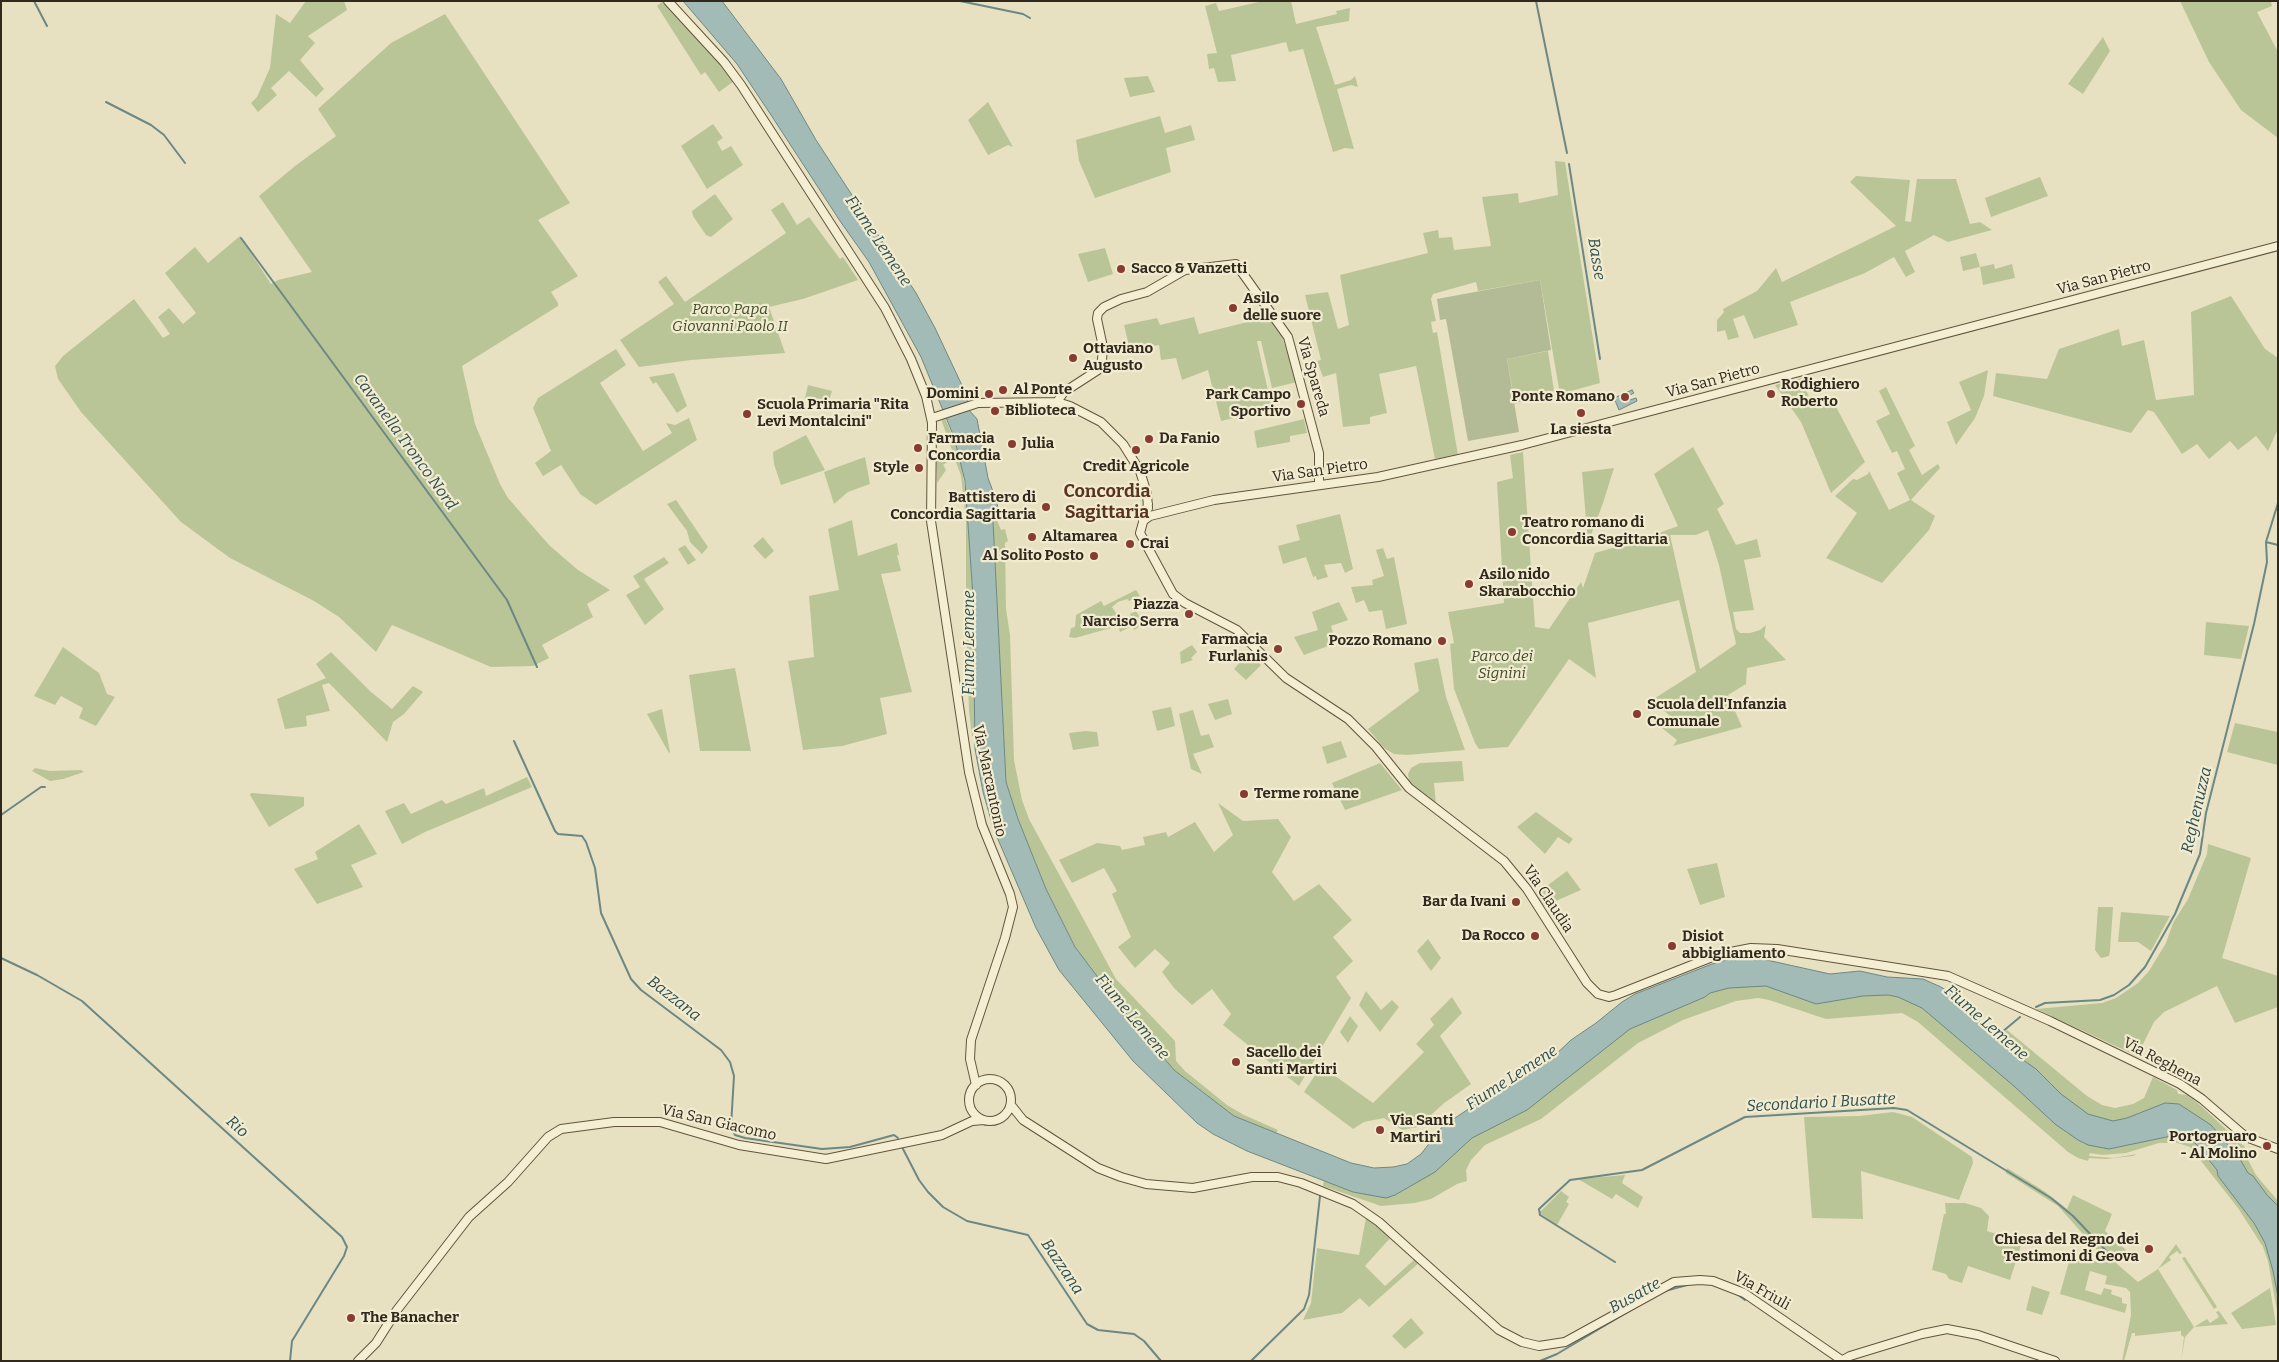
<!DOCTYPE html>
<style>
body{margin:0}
#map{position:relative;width:2279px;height:1362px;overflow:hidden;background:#e8e1c1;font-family:Bitter,serif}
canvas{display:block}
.frame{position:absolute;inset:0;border:2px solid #31291d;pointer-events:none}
</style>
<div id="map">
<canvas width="2279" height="1362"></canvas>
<div class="frame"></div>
</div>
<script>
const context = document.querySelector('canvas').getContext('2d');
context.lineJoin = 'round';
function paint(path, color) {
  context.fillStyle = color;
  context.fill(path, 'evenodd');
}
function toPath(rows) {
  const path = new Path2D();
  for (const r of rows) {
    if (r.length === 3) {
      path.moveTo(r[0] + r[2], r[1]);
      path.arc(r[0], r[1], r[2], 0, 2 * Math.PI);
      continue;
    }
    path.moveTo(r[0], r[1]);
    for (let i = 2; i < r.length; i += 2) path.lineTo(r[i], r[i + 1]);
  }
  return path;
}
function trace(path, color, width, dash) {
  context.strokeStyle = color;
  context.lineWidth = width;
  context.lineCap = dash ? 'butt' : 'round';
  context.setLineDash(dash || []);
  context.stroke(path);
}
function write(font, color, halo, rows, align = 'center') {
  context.font = font + ' Bitter,serif';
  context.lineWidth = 4.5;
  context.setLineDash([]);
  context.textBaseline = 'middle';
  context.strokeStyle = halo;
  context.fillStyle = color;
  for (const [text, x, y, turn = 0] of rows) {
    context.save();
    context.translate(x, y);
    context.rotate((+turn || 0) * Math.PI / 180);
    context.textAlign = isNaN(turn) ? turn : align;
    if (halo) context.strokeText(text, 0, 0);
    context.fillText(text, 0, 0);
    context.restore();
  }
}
const green = toPath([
 [306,1,344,1,347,10,308,36,315,43,300,60,324,89,316,97,289,71,271,88,277,95,258,112,251,103,257,97,270,68,276,14,290,23],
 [663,1,723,65,734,81,719,92,705,72,701,75,657,6],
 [1263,1,1291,1,1296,24,1337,14,1336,11,1350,8,1349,21,1316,27,1335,85,1351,80,1355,76,1358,87,1351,85,1337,89,1354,149,1345,148,1333,152,1303,49,1289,52,1286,42,1231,55,1236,81,1218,82,1214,68,1209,69,1207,54,1217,53,1205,6,1216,3,1219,11],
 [2180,1,2271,1,2272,6,2257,12,2278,52,2278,138,2241,110,2209,62],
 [445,14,570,203,538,220,578,276,551,292,558,303,558,306,462,366,475,424,500,484,508,498,549,545,578,570,610,590,587,604,593,617,542,645,549,658,533,666,491,667,392,625,376,652,339,617,314,601,230,558,181,522,81,412,58,379,55,366,63,356,134,299,163,338,170,334,158,317,169,308,183,324,196,313,165,273,195,247,208,263,240,236,271,284,278,280,312,272,259,196,295,166,336,136,318,109,391,43],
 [2103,37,2110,51,2083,94,2068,84],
 [1148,76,1155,92,1130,97,1124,78],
 [988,102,1013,147,1008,145,988,155,968,120],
 [1160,116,1165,133,1191,125,1195,140,1166,148,1171,172,1095,198,1079,161,1076,140],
 [713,124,723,138,717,142,722,151,731,146,743,165,707,189,681,146],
 [1555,161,1565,162,1600,383,1560,394,1540,280,1478,291,1476,282,1433,294,1431,299,1436,321,1431,322,1433,333,1437,332,1458,455,1435,459,1416,366,1379,374,1387,413,1370,417,1370,424,1343,427,1336,373,1323,377,1317,361,1321,360,1305,295,1328,292,1338,329,1349,325,1340,275,1428,253,1423,233,1438,230,1439,238,1452,237,1454,250,1491,246,1482,197,1518,193,1519,203,1558,195],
 [1856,176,1910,180,1905,221,1911,222,1917,179,1956,179,1970,224,1980,222,1992,230,1948,242,1934,235,1905,251,1915,272,1906,277,1894,257,1865,273,1790,302,1798,325,1754,339,1744,315,1733,319,1739,337,1728,340,1725,330,1717,332,1717,320,1724,312,1723,309,1757,291,1776,268,1782,282,1896,226,1850,182],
 [2040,177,2048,196,1991,217,1985,198],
 [715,194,733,219,711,237,706,235,693,216,692,211],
 [783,202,797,225,809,217,840,259,843,257,858,280,803,299,769,307,785,353,691,360,639,367,620,340,674,304,658,282,666,276,685,302,786,233,771,210],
 [1105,248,1113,274,1088,282,1078,254],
 [1976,253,1980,267,1994,264,1995,269,2012,264,2015,278,1983,285,1980,267,1963,271,1960,257],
 [2231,296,2265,349,2278,358,2278,429,2268,451,2256,436,2238,450,2230,441,2209,459,2197,444,2182,454,2154,412,2148,410,2131,433,1993,396,1996,373,2047,379,2059,349,2119,329,2122,346,2144,340,2156,400,2194,395,2191,312],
 [1194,317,1199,334,1268,317,1282,337,1297,382,1272,388,1261,341,1257,341,1272,409,1221,421,1208,370,1182,380,1176,358,1161,360,1159,345,1130,350,1124,325,1157,318,1160,325],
 [616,349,626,365,600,383,643,451,672,433,666,423,675,425,689,418,697,440,596,505,580,494,561,465,543,476,535,463,551,451,533,408,538,398],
 [1548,351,1554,391,1515,404,1507,359],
 [1988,370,1984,396,1975,418,1956,445,1947,422,1971,410,1959,382],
 [674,373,687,406,677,413,656,382,653,384,649,377],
 [1802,378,1812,406,1832,399,1865,462,1831,493,1801,422,1775,385],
 [808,385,832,391,828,404,805,398],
 [1886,387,1915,446,1909,450,1922,475,1938,464,1940,468,1911,500,1935,516,1929,530,1882,583,1826,558,1857,513,1835,496,1853,479,1857,480,1868,474,1869,471,1889,510,1910,500,1897,473,1905,469,1897,451,1892,453,1876,421,1890,414,1879,391],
 [945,418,959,451,968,507,975,646,975,736,972,736,969,711,966,617,966,520,961,476,941,419],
 [1304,419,1307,433,1290,436,1290,442,1257,448,1254,431],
 [806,435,825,470,781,485,774,464,773,452],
 [1693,447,1724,504,1717,509,1736,545,1757,539,1761,557,1744,560,1754,610,1733,612,1736,629,1740,633,1750,633,1760,630,1766,625,1764,637,1786,660,1747,668,1746,684,1728,695,1742,727,1673,746,1677,740,1662,728,1670,716,1652,700,1696,672,1679,600,1588,623,1596,678,1569,659,1508,747,1479,749,1475,743,1454,689,1450,644,1454,643,1448,612,1504,603,1497,482,1513,478,1510,455,1523,452,1535,627,1549,629,1581,582,1583,588,1595,553,1634,542,1678,526,1654,474],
 [1708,530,1719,565,1736,644,1700,669,1670,535,1696,535],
 [936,451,948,452,951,460,943,465,946,470,937,483],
 [865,457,870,484,848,492,834,504,824,472],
 [1614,468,1603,503,1588,543,1582,472],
 [676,500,708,547,702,554,690,542,687,531,667,504],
 [1340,514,1353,569,1345,573,1341,563,1324,565,1328,577,1317,580,1316,576,1313,577,1306,557,1283,564,1278,546,1300,540,1296,525],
 [852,520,858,556,897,543,899,555,897,555,901,571,881,574,912,692,880,698,887,734,842,746,803,750,788,661,814,657,809,596,839,590,828,529],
 [997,520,1001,530,1005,529,1008,541,1005,543,1006,609,1010,635,1014,760,1022,800,1029,819,1116,979,1175,1041,1176,1061,1185,1071,1227,1105,1244,1115,1278,1130,1276,1133,1234,1116,1174,1070,1086,963,1075,947,1046,889,1018,819,1006,782,993,521],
 [763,537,774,551,765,559,753,546],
 [685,545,696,560,688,565,678,549],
 [1383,548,1387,559,1394,557,1407,624,1386,629,1382,610,1369,612,1364,600,1356,603,1351,587,1373,585,1372,580,1384,576,1376,550],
 [664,557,669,563,644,579,664,609,645,625,626,595,640,587,633,576],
 [1136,590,1140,596,1129,601,1127,599,1118,602,1112,607,1120,619,1119,624,1132,619,1130,614,1136,611,1144,624,1134,630,1132,626,1120,632,1118,626,1075,638,1069,637,1071,628,1075,627,1076,615,1101,601,1104,606],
 [1339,602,1348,620,1331,626,1336,643,1304,655,1294,637,1318,630,1312,612],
 [2206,622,2249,626,2241,659,2204,655],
 [1192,645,1197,652,1191,658,1193,660,1181,664,1180,652],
 [63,647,99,673,107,694,115,697,96,726,79,718,83,708,61,696,55,705,34,696],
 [331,652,371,692,392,709,413,686,423,692,404,714,393,722,387,742,329,683,322,685,330,711,306,716,307,726,285,729,277,699,326,678,316,664],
 [1249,652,1261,665,1246,680,1234,669],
 [1438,658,1446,697,1465,750,1407,755,1394,754,1384,748,1368,729,1419,691,1414,663],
 [735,668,751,751,700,751,689,675],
 [1228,699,1232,714,1215,720,1208,704],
 [1171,707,1175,726,1157,731,1152,711],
 [662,709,670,752,669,753,647,714],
 [1193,710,1201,736,1209,734,1214,747,1193,754,1202,774,1191,769,1179,714],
 [2235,723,2278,732,2278,765,2227,752],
 [1085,731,1097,732,1099,746,1073,750,1069,733],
 [1341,741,1347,757,1327,764,1322,747],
 [1462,761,1464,781,1434,783,1436,804,1419,792,1409,780,1408,774,1411,768,1420,763],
 [1380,763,1402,790,1345,810,1332,783],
 [35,768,50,771,81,770,84,772,63,779,50,781,32,771],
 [527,777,532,787,425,832,402,844,385,811,404,803,411,814,442,800,446,804,484,788,486,796],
 [251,793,304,797,304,806,269,827,250,795],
 [1218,803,1243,821,1278,819,1291,837,1272,872,1294,901,1319,884,1352,920,1333,937,1353,961,1336,977,1351,998,1299,1086,1223,1025,1231,1014,1212,989,1192,1005,1174,988,1162,972,1170,963,1155,949,1135,968,1118,947,1131,937,1112,894,1117,891,1104,868,1072,883,1059,860,1097,843,1120,846,1122,850,1145,845,1143,837,1166,832,1168,837,1195,822,1214,852,1233,835],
 [1536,812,1573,839,1569,844,1558,837,1545,854,1517,827],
 [359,824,377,854,351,865,363,887,317,904,294,869,318,859,315,852],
 [2208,844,2251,858,2222,958,2278,976,2278,1007,2235,1023,2217,986,2164,1012,2154,1022,2137,1056,2036,1009,2102,1003,2116,998,2138,983,2149,971,2166,943,2173,923,2188,899,2207,854],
 [1717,863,1725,897,1700,905,1687,869],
 [1567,871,1581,890,1544,906,1536,894],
 [2098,907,2113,907,2110,951,2109,956,2101,958,2095,950],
 [2121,912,2170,916,2151,951,2138,942,2118,942],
 [1428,939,1441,958,1431,971,1417,951],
 [1874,977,1990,1041,1999,1031,2002,1033,2007,1030,2087,1096,2102,1105,2115,1108,2133,1104,2144,1098,2153,1077,2177,1090,2178,1094,2187,1095,2200,1105,2245,1147,2247,1158,2256,1175,2278,1201,2278,1316,2268,1261,2263,1247,2238,1208,2190,1147,2178,1143,2159,1143,2126,1153,2102,1155,2090,1153,2089,1156,2113,1158,2137,1154,2133,1156,2106,1159,2089,1158,2088,1161,2078,1158,2068,1152,1918,1022,1902,1013,1826,1019,1769,1000,1758,998,1736,1001,1683,1020,1638,1043,1541,1119,1485,1145,1471,1160,1466,1170,1467,1181,1457,1184,1431,1199,1415,1203,1381,1206,1323,1186,1327,1162,1402,1177,1702,978,1832,985],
 [1366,991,1381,1010,1392,1000,1399,1007,1380,1032,1359,1005],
 [1452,997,1462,1013,1440,1036,1471,1084,1443,1104,1418,1127,1402,1130,1384,1118,1364,1122,1353,1129,1304,1092,1321,1066,1373,1103,1424,1052,1416,1044,1434,1025,1430,1019],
 [1350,1016,1358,1026,1348,1043,1340,1032],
 [1893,1112,1912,1117,1972,1157,1973,1163,1959,1200,1861,1171,1863,1219,1812,1218,1804,1117,1859,1116],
 [2007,1168,2044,1191,2067,1209,2073,1195,2112,1214,2105,1231,2126,1250,2116,1263,2138,1282,2158,1269,2176,1244,2182,1253,2180,1254,2177,1251,2169,1257,2171,1260,2158,1269,2194,1327,2207,1319,2210,1323,2219,1317,2216,1312,2219,1311,2228,1324,2194,1327,2185,1337,2181,1361,2184,1337,2181,1335,2181,1331,2135,1336,2135,1333,2132,1333,2124,1361,2122,1361,2131,1315,2130,1292,2126,1288,2105,1284,2107,1276,2090,1271,2085,1290,2101,1295,2104,1288,2112,1290,2111,1294,2122,1298,2122,1303,2127,1304,2125,1313,2060,1294,2071,1254,2102,1263,2097,1255,2098,1251,2058,1206,2006,1173],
 [1625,1175,1622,1183,1643,1197,1638,1208,1616,1194,1612,1199,1578,1179],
 [1561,1191,1569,1197,1566,1202,1569,1204,1557,1225,1539,1213],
 [1945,1203,1965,1203,1981,1208,1989,1216,1987,1231,2022,1242,2010,1280,1968,1266,1962,1283,1949,1279,1946,1274,1932,1270,1944,1214,1946,1214],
 [1366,1218,1392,1236,1365,1266,1385,1286,1416,1258,1420,1262,1369,1307,1360,1298,1342,1313,1303,1320,1311,1303,1317,1248,1359,1255],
 [2185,1257,2217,1307,2214,1309,2182,1258],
 [2032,1286,2050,1292,2042,1315,2026,1310],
 [2270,1288,2276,1325,2242,1329,2231,1313],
 [1411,1318,1424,1333,1405,1349,1392,1336]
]);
const cemetery = toPath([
 [1540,280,1551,350,1507,359,1519,432,1468,441,1446,319,1440,320,1437,299]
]);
const water = toPath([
 [683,1,722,1,781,79,816,140,916,293,935,328,967,396,969,410,977,419,988,478,994,494,992,497,996,501,1001,516,993,521,1006,782,1018,819,1046,889,1075,947,1115,1000,1174,1070,1234,1116,1351,1163,1374,1168,1393,1167,1407,1164,1421,1154,1442,1127,1489,1095,1501,1092,1552,1058,1571,1040,1596,1023,1622,1002,1635,994,1712,964,1744,955,1830,974,1860,971,1887,977,1923,979,1941,987,1965,1002,1982,1025,2006,1048,2036,1069,2061,1094,2088,1114,2113,1121,2127,1118,2165,1103,2179,1104,2211,1125,2240,1159,2248,1173,2253,1176,2267,1195,2278,1206,2278,1297,2273,1271,2265,1243,2254,1223,2218,1176,2217,1170,2196,1144,2187,1137,2176,1135,2109,1149,2088,1145,2078,1140,2055,1124,2015,1087,1922,1008,1898,997,1888,995,1863,996,1816,1004,1766,986,1729,988,1710,993,1705,997,1630,1029,1527,1110,1472,1138,1435,1172,1395,1195,1386,1198,1353,1192,1247,1151,1213,1134,1197,1123,1133,1061,1059,970,1036,928,994,830,983,792,975,749,973,597,965,481,954,437,921,357,869,262,840,221,771,115,737,64,683,1],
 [1632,390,1634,393,1628,396,1630,400,1636,398,1637,401,1619,410,1614,398,1632,390]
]);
const stream = toPath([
 [34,1,47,26],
 [960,1,1023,14,1030,18],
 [1536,1,1567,153],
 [106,102,151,125,164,135,185,163],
 [1569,164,1600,359],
 [241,238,507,600,537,667],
 [2266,542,2278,503],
 [514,741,555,831,558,834,582,836,586,842,595,868,601,913,631,979,641,990,721,1050,730,1062,734,1076,731,1126,735,1135,745,1138,822,1149,850,1147,894,1135,898,1138],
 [1,815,41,787,45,787],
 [1,958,37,975,82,1001,342,1237,347,1247,344,1256,292,1341,290,1361],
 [2036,1007,2045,1003,2100,1000,2114,995,2129,985,2145,967,2175,914,2200,854,2206,813,2254,624,2267,562,2266,542,2278,545],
 [1995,1038,2020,1017],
 [902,1147,919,1180,928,1192,943,1207,967,1221,1028,1235,1087,1324,1098,1330,1134,1334,1144,1341,1161,1361],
 [1615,1262,1540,1215,1539,1209,1570,1180,1642,1170,1745,1117,1894,1108,1907,1110,2051,1198,2073,1216,2114,1259],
 [1665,1291,1687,1285],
 [1737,1294,1745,1300],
 [1251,1361,1304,1309,1309,1295,1320,1196],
 [1540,1361,1557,1354,1631,1310]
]);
const secondary = toPath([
 [668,1,724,62,741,85,885,308,911,359,926,396,932,423,931,521,969,772,982,825,1010,894,1013,907,1005,938,971,1040,970,1059,976,1085],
 [1057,402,1064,392,1098,370,1102,360,1103,347,1097,319,1098,313,1104,307,1121,299,1147,292,1185,270,1236,264,1288,337,1319,453,1319,484],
 [932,418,978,403,1057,402,1070,406,1101,422,1123,444,1140,471,1147,494,1148,508],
 [1148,504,1140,533,1173,594,1185,603,1237,630,1286,678,1348,719,1376,747,1409,788,1504,861,1527,889,1587,983,1598,994,1609,997,1616,995,1720,954,1751,948,1777,949,1948,976,2050,1021,2180,1084,2202,1099,2246,1137,2278,1149],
 [1143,521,1150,516,1214,500,1378,477,1522,445,2278,246],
 [990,1100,21],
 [1011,1105,1023,1120,1098,1168,1121,1177,1146,1184,1193,1188,1252,1177,1278,1177,1301,1183,1353,1204,1379,1222,1499,1330,1522,1342,1539,1346,1565,1342,1674,1282,1700,1280,1713,1281,1744,1293,1843,1361],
 [1843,1360,1850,1356,1922,1334,1947,1329,1978,1335,2055,1361],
 [358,1361,376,1343,397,1310,469,1217,508,1182,548,1137,561,1129,614,1122,660,1122,739,1145,826,1159,942,1135,972,1121,984,1120]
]);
const markers = [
 [1121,269,5,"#893b31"],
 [1233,308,5,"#893b31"],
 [1073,358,5,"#893b31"],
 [1003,390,5,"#893b31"],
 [989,394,5,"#893b31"],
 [1771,394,5,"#893b31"],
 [1625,397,5,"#893b31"],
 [1301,404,5,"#893b31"],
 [995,411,5,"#893b31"],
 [1581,413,5,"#893b31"],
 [747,414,5,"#893b31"],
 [1149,439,5,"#893b31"],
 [1012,444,5,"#893b31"],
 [918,448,5,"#893b31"],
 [1136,450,5,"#893b31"],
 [919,468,5,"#893b31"],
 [1046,507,5,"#893b31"],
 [1512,532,5,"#893b31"],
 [1032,537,5,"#893b31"],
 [1130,544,5,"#893b31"],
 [1094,556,5,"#893b31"],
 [1469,584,5,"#893b31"],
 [1189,614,5,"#893b31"],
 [1442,641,5,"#893b31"],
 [1278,649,5,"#893b31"],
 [1637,714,5,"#893b31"],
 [1244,794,5,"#893b31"],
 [1516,902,5,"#893b31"],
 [1535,936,5,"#893b31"],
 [1672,946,5,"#893b31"],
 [1236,1062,5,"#893b31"],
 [1380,1130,5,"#893b31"],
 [2267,1146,5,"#893b31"],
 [2149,1249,5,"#893b31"],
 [351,1318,5,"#893b31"]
];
const poiNames = [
 ["Sacco & Vanzetti",1131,269],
 ["Asilo",1243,299],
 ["delle suore",1243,316],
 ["Ottaviano",1083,349],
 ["Augusto",1083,366],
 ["Rodighiero",1781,385],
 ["Roberto",1781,402],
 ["Al Ponte",1013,390],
 ["Domini",979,394,"right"],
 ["Park Campo",1291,395,"right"],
 ["Sportivo",1291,412,"right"],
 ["Ponte Romano",1615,397,"right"],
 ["Scuola Primaria \"Rita",757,405],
 ["Levi Montalcini\"",757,422],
 ["Biblioteca",1005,411],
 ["La siesta",1581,430,"center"],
 ["Farmacia",928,439],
 ["Concordia",928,456],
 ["Da Fanio",1159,439],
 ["Julia",1022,444],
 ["Credit Agricole",1136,467,"center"],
 ["Style",909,468,"right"],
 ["Battistero di",1036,498,"right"],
 ["Concordia Sagittaria",1036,515,"right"],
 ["Teatro romano di",1522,523],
 ["Concordia Sagittaria",1522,540],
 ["Altamarea",1042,537],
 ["Crai",1140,544],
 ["Al Solito Posto",1084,556,"right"],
 ["Asilo nido",1479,575],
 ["Skarabocchio",1479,592],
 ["Piazza",1179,605,"right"],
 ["Narciso Serra",1179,622,"right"],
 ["Farmacia",1268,640,"right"],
 ["Furlanis",1268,657,"right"],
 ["Pozzo Romano",1432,641,"right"],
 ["Scuola dell'Infanzia",1647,705],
 ["Comunale",1647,722],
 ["Terme romane",1254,794],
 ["Bar da Ivani",1506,902,"right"],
 ["Da Rocco",1525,936,"right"],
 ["Disiot",1682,937],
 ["abbigliamento",1682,954],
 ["Sacello dei",1246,1053],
 ["Santi Martiri",1246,1070],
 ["Via Santi",1390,1121],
 ["Martiri",1390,1138],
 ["Portogruaro",2257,1137,"right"],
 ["- Al Molino",2257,1154,"right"],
 ["Chiesa del Regno dei",2139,1240,"right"],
 ["Testimoni di Geova",2139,1257,"right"],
 ["The Banacher",361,1318]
];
const streetNames = [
 ["Via San Pietro",2104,278,-15],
 ["Via Spareda",1313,377,74],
 ["Via San Pietro",1713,381,-15],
 ["Via San Pietro",1320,471,-8],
 ["Via Marcantonio",989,781,78],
 ["Via Claudia",1548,899,56],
 ["Via Reghena",2162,1062,28],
 ["Via San Giacomo",719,1123,13],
 ["Via Friuli",1762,1291,30]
];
const parkNames = [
 ["Parco Papa",730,310],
 ["Giovanni Paolo II",730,327],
 ["Parco dei",1502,657],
 ["Signini",1502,674]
];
const waterNames = [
 ["Fiume Lemene",878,241,56],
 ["Basse",1596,259,81],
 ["Cavanella Tronco Nord",405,442,54],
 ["Fiume Lemene",970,643,-90],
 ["Reghenuzza",2197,810,-77],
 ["Bazzana",674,999,38],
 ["Fiume Lemene",1132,1017,50],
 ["Fiume Lemene",1986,1023,41],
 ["Fiume Lemene",1512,1078,-33],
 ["Secondario I Busatte",1821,1103,-3],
 ["Rio",237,1127,42],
 ["Bazzana",1062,1267,56],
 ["Busatte",1635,1296,-29]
];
const quarterNames = [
 ["Concordia",1107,492],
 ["Sagittaria",1107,513]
];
paint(green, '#bac597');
paint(cemetery, '#b2bb95');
paint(water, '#a3bbb7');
trace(water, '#6c8884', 1);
trace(stream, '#6c8884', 2);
trace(secondary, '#62543e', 10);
trace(secondary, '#f4eed3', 8);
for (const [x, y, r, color] of markers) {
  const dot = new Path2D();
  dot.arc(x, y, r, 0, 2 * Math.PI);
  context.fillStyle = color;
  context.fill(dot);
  trace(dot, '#f1ebd0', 2);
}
write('bold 15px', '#31291d', '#f1ebd0', poiNames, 'left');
write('15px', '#31291d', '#f1ebd0', streetNames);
write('italic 15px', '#3e4c26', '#f1ebd0', parkNames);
write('italic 16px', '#2e4e50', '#f1ebd0', waterNames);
write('bold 18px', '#5a3421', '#f1ebd0', quarterNames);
</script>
